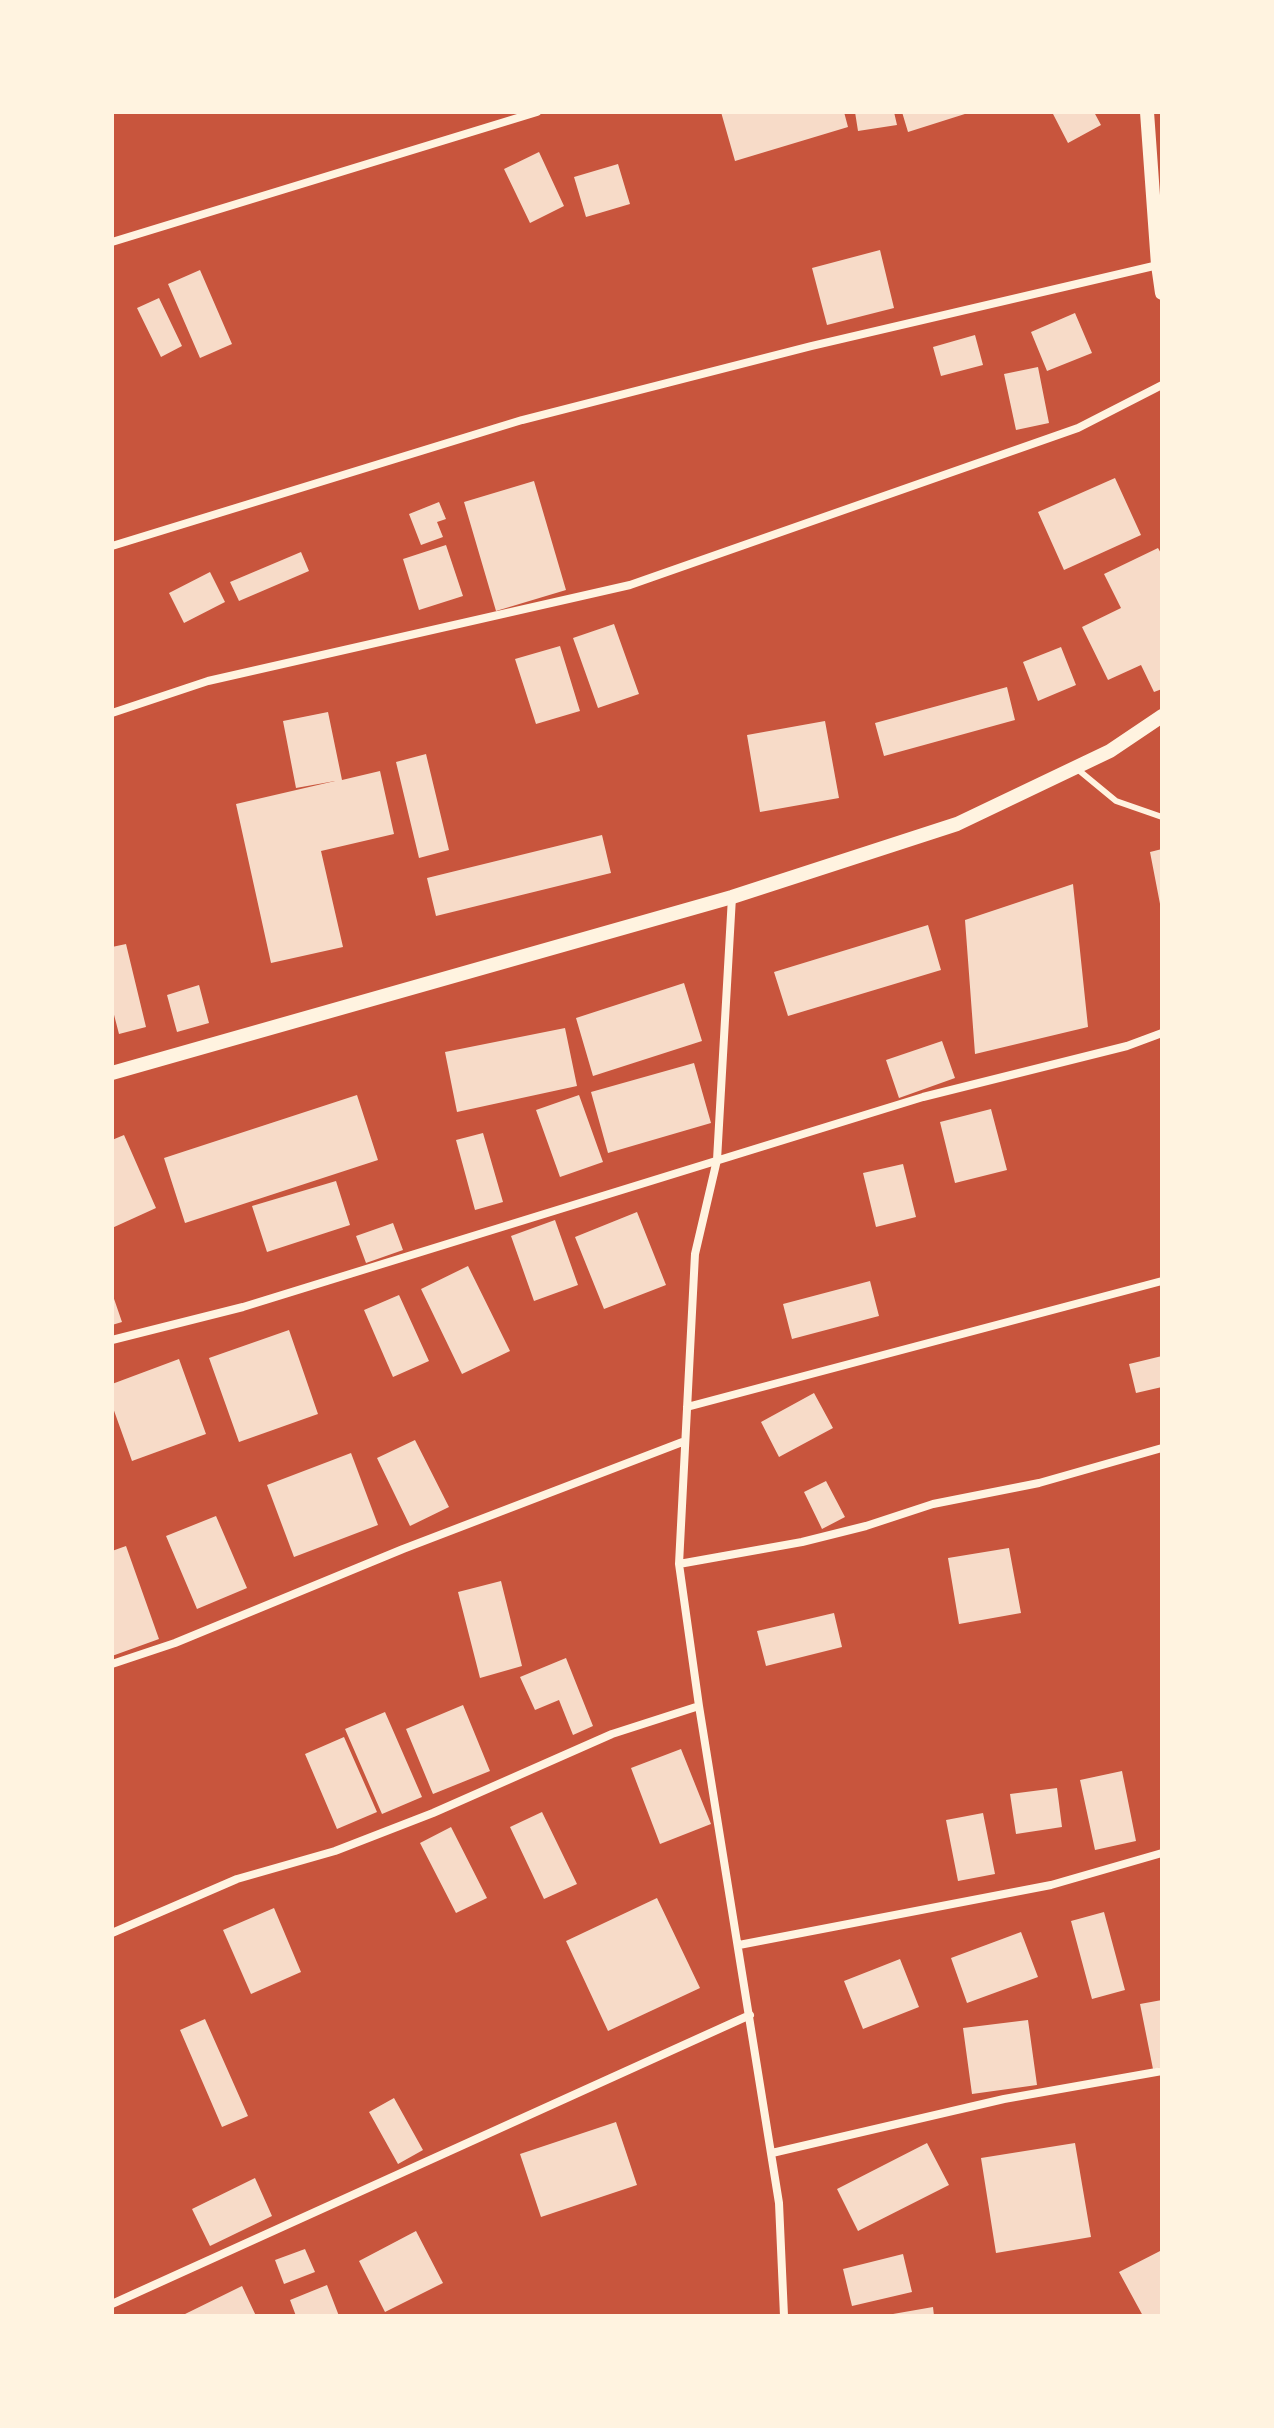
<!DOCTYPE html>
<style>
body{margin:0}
#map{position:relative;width:1274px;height:2428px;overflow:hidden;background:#c8553d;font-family:"Work Sans",sans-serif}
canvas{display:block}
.frame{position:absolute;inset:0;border:114px solid #fff3e0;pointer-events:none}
</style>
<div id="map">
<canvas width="1274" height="2428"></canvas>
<div class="frame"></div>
</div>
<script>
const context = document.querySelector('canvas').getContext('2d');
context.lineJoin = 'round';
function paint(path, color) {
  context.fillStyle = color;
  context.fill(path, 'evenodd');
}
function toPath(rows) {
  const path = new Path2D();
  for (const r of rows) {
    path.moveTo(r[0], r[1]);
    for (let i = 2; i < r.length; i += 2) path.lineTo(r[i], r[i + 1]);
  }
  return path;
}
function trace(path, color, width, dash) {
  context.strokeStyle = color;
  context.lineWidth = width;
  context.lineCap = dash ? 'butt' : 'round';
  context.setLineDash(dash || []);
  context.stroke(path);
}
const building = toPath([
 [721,112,844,112,848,127,735,161],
 [855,112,894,112,897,125,858,131],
 [902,112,968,112,968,113,908,132],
 [1052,112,1094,112,1101,125,1068,143],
 [539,152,564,206,530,223,504,169],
 [618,164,630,204,586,217,574,177],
 [880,250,894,308,827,325,812,268],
 [200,270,232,344,200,358,168,284],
 [159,298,182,346,161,357,137,308],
 [1075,313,1092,353,1047,371,1031,332],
 [975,335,983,365,941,376,933,347],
 [1038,367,1049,423,1016,430,1004,374],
 [1115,478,1141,535,1064,570,1038,512],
 [534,481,566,590,496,611,464,502],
 [439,502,446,519,437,522,443,537,421,545,409,514],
 [446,545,463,596,419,610,403,559],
 [1158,548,1162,555,1162,689,1154,692,1141,665,1108,680,1082,627,1121,608,1104,574],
 [301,552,309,571,239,601,230,582],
 [210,572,225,602,184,623,169,593],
 [614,624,639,694,598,708,573,638],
 [560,646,580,711,536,724,515,659],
 [1061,647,1076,685,1038,701,1023,662],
 [1007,687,1015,720,884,756,875,723],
 [328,712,342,780,380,771,394,834,321,851,343,947,271,963,236,804,335,781,296,788,283,721],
 [825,721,839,798,760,812,747,735],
 [426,754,449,850,419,858,396,762],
 [602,835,611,873,436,916,427,878],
 [1162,849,1162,909,1161,909,1150,852],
 [1073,884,1088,1027,975,1054,965,920],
 [928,925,941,970,788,1016,774,972],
 [126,944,146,1027,119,1034,112,1007,112,947],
 [684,983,702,1041,593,1076,576,1018],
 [199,985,209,1023,177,1032,167,995],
 [565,1028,577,1086,457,1112,445,1052],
 [942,1041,955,1078,899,1098,886,1060],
 [694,1063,711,1123,608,1153,591,1092],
 [357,1095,378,1160,185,1223,164,1158],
 [579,1095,603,1162,560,1177,536,1110],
 [991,1109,1007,1170,955,1183,940,1122],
 [483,1133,503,1202,475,1210,456,1140],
 [124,1135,156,1208,112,1228,112,1140],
 [903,1164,916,1217,876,1227,863,1173],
 [336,1181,350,1225,267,1252,252,1206],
 [637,1212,666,1285,604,1309,575,1237],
 [555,1220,578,1285,534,1301,511,1236],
 [393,1223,403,1250,366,1263,356,1236],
 [468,1266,510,1351,462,1374,421,1289],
 [870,1281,879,1316,792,1339,783,1304],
 [112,1293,122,1322,112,1325],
 [399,1295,429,1361,393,1377,364,1310],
 [289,1330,318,1414,239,1442,209,1358],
 [1162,1356,1162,1387,1136,1393,1129,1364],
 [179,1359,206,1434,132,1461,112,1405,112,1384],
 [814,1393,833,1428,779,1457,761,1422],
 [415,1440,449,1507,410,1526,377,1458],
 [351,1453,378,1525,294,1557,267,1485],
 [826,1481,845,1517,822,1529,804,1492],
 [216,1516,247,1588,197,1609,166,1536],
 [126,1546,159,1639,112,1656,112,1551],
 [1009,1548,1021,1613,959,1624,948,1558],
 [501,1581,522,1666,480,1678,458,1592],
 [834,1613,842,1647,766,1666,757,1631],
 [566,1658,593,1726,573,1735,559,1700,535,1710,520,1677],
 [463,1705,490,1771,433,1794,406,1729],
 [385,1712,422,1797,382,1814,345,1729],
 [344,1737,377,1812,337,1829,305,1754],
 [681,1749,711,1824,660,1844,631,1768],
 [1122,1771,1136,1841,1095,1850,1080,1780],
 [1057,1788,1062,1827,1016,1834,1010,1794],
 [542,1812,577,1884,544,1899,510,1827],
 [983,1813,995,1874,958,1881,946,1820],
 [451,1827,487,1898,456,1913,420,1843],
 [657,1898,700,1988,608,2031,566,1941],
 [274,1908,301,1972,251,1994,223,1930],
 [1104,1912,1125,1990,1092,1999,1071,1921],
 [1021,1932,1038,1977,967,2003,951,1958],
 [900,1959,919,2007,863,2029,844,1981],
 [1162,2000,1162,2067,1153,2069,1140,2004],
 [205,2019,248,2116,222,2127,180,2030],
 [1028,2020,1037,2085,972,2094,963,2028],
 [394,2098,423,2150,398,2164,369,2112],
 [616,2122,637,2185,541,2217,520,2154],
 [927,2143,949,2185,858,2231,837,2189],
 [1075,2143,1091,2237,996,2253,981,2158],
 [255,2178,272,2216,210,2246,192,2209],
 [416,2231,443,2283,385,2312,359,2261],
 [305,2249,315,2272,284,2284,275,2260],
 [1162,2250,1162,2316,1143,2316,1119,2272],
 [903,2254,912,2292,852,2306,843,2269],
 [327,2285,339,2316,296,2316,290,2300],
 [242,2286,256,2316,181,2316],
 [933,2307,934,2316,894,2316,893,2314]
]);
const service = toPath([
 [1076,768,1116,801,1162,817]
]);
const minor = toPath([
 [112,242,537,112],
 [112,546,522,420,811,346,1158,265],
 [112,713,208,681,630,585,1078,428,1162,385],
 [732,897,717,1160,695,1254,679,1564,699,1706,779,2203,784,2316],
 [112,1340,243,1307,923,1097,1127,1046,1162,1033],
 [687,1407,1162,1281],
 [679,1564,802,1542,866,1526,933,1504,1039,1483,1162,1448],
 [112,1664,175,1643,403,1549,685,1441],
 [112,1933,237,1879,335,1851,433,1813,612,1734,699,1706],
 [739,1945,1051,1885,1162,1853],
 [772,2153,1004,2099,1162,2071],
 [112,2304,750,2015]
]);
const tertiary = toPath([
 [1147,112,1158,265,1162,293],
 [112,1073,732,897,957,824,1110,751,1162,716]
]);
paint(building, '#f7dbc8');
trace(service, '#fff3e0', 6);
trace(minor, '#fff3e0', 8);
trace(tertiary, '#fff3e0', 14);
</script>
